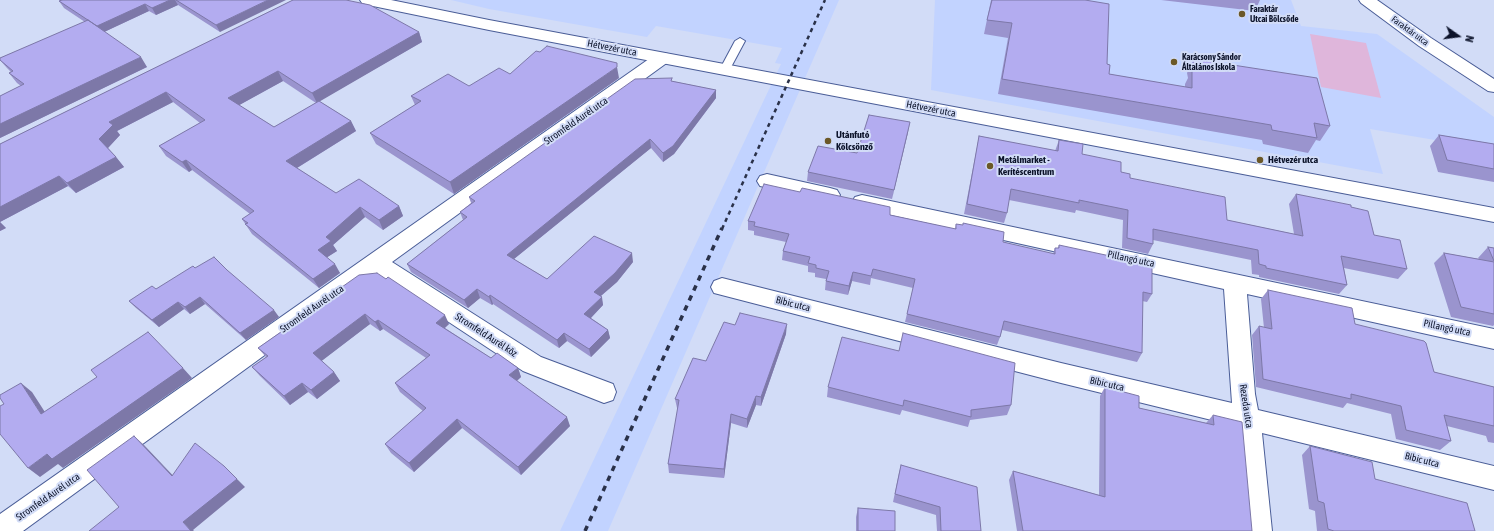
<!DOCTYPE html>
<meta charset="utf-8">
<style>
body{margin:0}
#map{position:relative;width:1494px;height:531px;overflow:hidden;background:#d2dcf7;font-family:"Asap Condensed",sans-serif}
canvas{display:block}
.north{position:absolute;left:1438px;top:16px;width:40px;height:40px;-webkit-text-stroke:3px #d2dcf7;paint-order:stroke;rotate:104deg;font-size:11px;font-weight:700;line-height:16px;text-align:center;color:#0c132a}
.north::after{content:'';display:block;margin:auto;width:14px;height:18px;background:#0c132a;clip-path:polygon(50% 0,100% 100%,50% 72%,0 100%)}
</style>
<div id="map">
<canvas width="1494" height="531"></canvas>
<div class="north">N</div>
</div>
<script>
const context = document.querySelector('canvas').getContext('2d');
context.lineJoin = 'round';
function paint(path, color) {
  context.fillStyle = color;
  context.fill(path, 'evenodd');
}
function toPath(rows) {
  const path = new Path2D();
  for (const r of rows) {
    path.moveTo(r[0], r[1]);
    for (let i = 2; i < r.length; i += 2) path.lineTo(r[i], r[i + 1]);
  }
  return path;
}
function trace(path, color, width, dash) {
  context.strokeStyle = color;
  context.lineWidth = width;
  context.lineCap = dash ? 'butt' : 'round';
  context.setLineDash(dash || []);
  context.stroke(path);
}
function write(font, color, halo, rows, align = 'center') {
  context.font = font + ' "Asap Condensed",sans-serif';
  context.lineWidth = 4;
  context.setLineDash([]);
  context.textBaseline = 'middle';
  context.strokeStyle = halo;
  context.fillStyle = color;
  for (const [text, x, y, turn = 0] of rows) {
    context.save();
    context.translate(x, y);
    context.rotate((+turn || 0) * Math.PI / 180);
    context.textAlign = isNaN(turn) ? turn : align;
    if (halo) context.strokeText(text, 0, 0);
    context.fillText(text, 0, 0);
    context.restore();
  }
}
const built = toPath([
 [451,0,839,0,608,531,560,531,781,64,775,63,782,48,656,26,647,37,489,9],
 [935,0,1291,0,1301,26,1377,34,1494,117,1494,150,1370,129,1383,174,931,90]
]);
const green = toPath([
 [1310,34,1366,43,1381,98,1321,87]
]);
const service = toPath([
 [740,38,745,41,730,69,725,72,722,71,720,69,735,41,740,38]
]);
const minor = toPath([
 [662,53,668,54,671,58,668,62,392,262,541,357,613,384,616,392,613,400,604,403,523,371,376,274,23,531,0,531,0,514,656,54,662,53],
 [767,174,830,188,837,190,840,195,837,200,830,202,760,186,757,181,760,176,767,174],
 [862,195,1494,329,1494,349,1247,294,1255,394,1258,410,1494,466,1494,490,1262,433,1272,531,1244,531,1236,426,1061,383,714,293,711,287,714,281,722,278,1061,363,1232,403,1224,289,855,207,852,202,855,197,862,195]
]);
const tertiary = toPath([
 [360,0,391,0,489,20,1494,208,1494,222,489,30,368,5,362,3,360,0]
]);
const primary = toPath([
 [1359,0,1377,0,1431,38,1494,79,1494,92,1488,91,1419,46,1361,3,1359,0]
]);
const railFar1 = toPath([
 [722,229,825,0]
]);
const rail = toPath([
 [585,531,722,228]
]);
const wall = toPath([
 [62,0,241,0,220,32,178,5,156,15,149,11,104,32,147,67,0,138,0,96,21,86,17,83,9,73,11,72,7,68,0,60,0,58,85,22,64,8,59,1],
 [293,0,419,32,422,42,319,101,351,121,356,131,297,168,336,193,399,206,403,216,383,230,365,217,333,245,337,251,327,257,340,273,319,288,252,234,242,219,250,214,192,170,189,172,166,156,159,146,200,123,173,102,117,131,120,135,108,148,116,157,124,167,76,193,68,186,0,222,6,228,0,231,0,144],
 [283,81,316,103,274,127,239,105],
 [991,0,1085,0,1107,64,1109,74,1185,87,1185,84,1188,78,1187,73,1194,59,1330,126,1320,141,1316,140,1308,153,1263,144,1262,140,998,94,1008,38,984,34],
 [1161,0,1260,0,1255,11],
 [510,74,619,78,454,194,376,144,370,133,415,105,411,96,469,86],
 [672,81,716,90,716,98,674,154,663,162,651,148,514,259,547,279,633,262,617,282,601,296,603,305,591,318,608,330,610,338,591,357,567,341,559,348,493,304,492,305,480,298,468,308,411,272,407,264,463,220,460,212,471,203,469,197],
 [908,132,892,199,807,181,808,172,857,153],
 [1439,135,1494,144,1494,182,1438,172,1430,146],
 [979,136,1055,151,1059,140,1082,154,1121,172,1130,178,1227,220,1294,234,1289,204,1296,194,1351,207,1374,235,1407,269,1398,279,1344,268,1347,285,1339,294,1259,277,1259,275,1252,274,1251,260,1153,240,1153,244,1148,254,1122,248,1123,220,1076,210,1075,213,1009,200,1007,213,1004,223,964,214,977,147],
 [890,215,955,229,956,224,1003,242,1053,254,1055,248,1058,248,1059,245,1152,294,1147,302,1142,301,1142,353,1137,362,1002,330,1000,337,997,345,905,322,913,288,871,278,870,285,852,281,848,295,825,290,826,279,815,277,815,273,808,272,808,266,782,260,783,251,786,242,754,235,754,231,748,230,748,221],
 [1488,247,1494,248,1494,325,1493,326,1451,317,1434,263,1444,253,1479,259,1478,258],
 [195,268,227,270,279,317,246,340,205,304,190,314,184,309,159,327,136,308,129,301,156,289],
 [1268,290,1355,324,1434,372,1494,387,1494,443,1488,442,1486,436,1447,426,1451,441,1440,450,1396,439,1391,414,1347,403,1343,408,1256,387,1252,335,1259,326,1264,328,1261,299],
 [332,294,449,324,445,328,491,358,518,368,521,377,517,381,570,426,521,475,462,428,414,472,391,453,385,444,423,411,400,392,395,383,426,358,383,329,380,331,370,324,321,361,334,372,340,381,317,399,308,392,290,405,260,376,252,367,266,357,258,348,333,295],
 [735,325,786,334,761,406,756,405,747,428,731,423,724,478,669,473,668,464,678,408,677,408,675,399],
 [828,387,1011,405,1007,415,970,420,968,427,902,410,900,415,827,397],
 [1105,387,1139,408,1206,423,1213,415,1252,531,1017,531,1009,480,1013,471,1099,495,1100,396],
 [1310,446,1375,479,1475,531,1317,531,1315,511,1309,509,1302,455],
 [901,465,981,531,937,531,936,515,893,502,899,473],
 [858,508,895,531,856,531,856,517]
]);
const shadedWall = toPath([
 [170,0,175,0,178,5,156,15,152,8],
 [268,0,286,0,220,32,216,25],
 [145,4,149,11,102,33,97,26],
 [419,32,422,42,317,103,312,93],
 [141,57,147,67,0,138,0,124],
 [617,67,619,78,454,194,450,182],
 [278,71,283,81,234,108,228,98],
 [716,90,716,98,674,154,663,162,663,153],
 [166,92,173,102,117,131,120,135,107,149,99,139,109,122],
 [351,121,356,131,292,171,286,161],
 [910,122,908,132,892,199,894,190],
 [650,139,651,148,509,263,507,255],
 [116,157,124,167,76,193,67,183],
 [186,160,192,170,189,172,182,162],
 [59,176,68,186,0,222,6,228,0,231,0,207],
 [399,206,403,216,383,230,379,220],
 [360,207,365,217,333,245,337,251,323,260,318,250,326,237],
 [632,253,633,262,617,282,596,300,594,292],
 [335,264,340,273,319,288,313,279],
 [853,272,852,281,848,295,849,286],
 [477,289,480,298,468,308,464,300],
 [490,295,493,304,492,305,489,297],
 [200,297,205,304,190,314,185,307],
 [602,297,603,305,586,323,584,314],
 [178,302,184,309,159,327,152,320],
 [274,310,279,317,246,340,240,333],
 [365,314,370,324,319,363,313,353],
 [445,315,449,324,440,332,436,323],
 [378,320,383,329,380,331,375,322],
 [787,324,786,334,761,406,761,397],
 [608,330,610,338,591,357,589,349],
 [564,333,567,341,559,348,557,340],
 [183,368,192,378,63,468,58,464,40,477,28,468,47,454],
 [518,368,521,377,513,384,509,375],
 [334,372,340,381,317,399,311,390],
 [21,383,32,392,52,423,41,414],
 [302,383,308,392,290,405,284,396],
 [756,396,756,405,747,428,747,419],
 [731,414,731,423,724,478,724,469],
 [567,417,570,426,521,475,518,467],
 [457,419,462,428,414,472,409,463],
 [134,436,144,445,181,484,172,476],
 [224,466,245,487,193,530,194,531,191,531,183,522]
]);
const building = toPath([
 [62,0,170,0,152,8,145,4,97,26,59,1,62,0],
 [176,0,268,0,216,25,176,0],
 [293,0,346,0,370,5,419,32,312,93,278,71,228,98,274,127,319,101,351,121,286,161,336,193,359,179,399,206,379,220,360,207,326,237,331,241,318,250,335,264,313,279,245,224,248,223,242,219,254,211,186,160,182,162,159,146,205,120,166,92,109,122,113,125,99,139,116,157,67,183,59,176,0,207,0,144,293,0],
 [992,0,1085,0,1109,4,1107,64,1110,65,1109,74,1192,88,1192,70,1195,70,1194,59,1317,78,1330,126,1314,123,1317,138,1272,130,1271,125,1002,79,1012,23,987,20,992,0],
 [88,20,141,57,0,124,0,96,24,84,9,73,13,71,0,60,0,58,88,20],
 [547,46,617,63,617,67,450,182,370,133,421,101,411,96,448,74,469,86,499,68,510,74,536,51,540,52,547,46],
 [672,78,671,81,716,90,673,146,663,153,650,139,507,255,547,279,594,236,632,253,615,273,594,292,602,297,584,314,608,330,589,349,564,333,557,340,490,295,489,297,477,289,464,300,407,264,467,217,460,212,475,201,469,197,635,79,672,78],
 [869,115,910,122,894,190,808,172,818,146,857,153,869,115],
 [1439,135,1494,144,1494,169,1447,160,1439,135],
 [979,136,1058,151,1059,140,1083,144,1082,154,1121,162,1121,172,1130,174,1130,178,1225,197,1227,220,1303,236,1296,194,1351,205,1351,207,1368,211,1374,235,1400,240,1407,269,1341,256,1347,285,1266,268,1266,266,1259,264,1258,250,1153,229,1153,244,1127,238,1128,210,1079,200,1079,203,1011,189,1007,213,967,204,979,136],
 [764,184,800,192,802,188,890,207,890,215,956,229,956,224,963,225,963,223,1004,232,1003,242,1055,254,1055,248,1059,248,1059,245,1152,265,1152,294,1143,292,1142,353,1004,321,1000,337,907,314,915,279,873,269,871,276,853,272,849,286,826,281,829,271,816,268,816,265,808,263,810,257,783,251,789,234,754,226,755,222,748,221,764,184],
 [1488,247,1494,248,1494,261,1488,247],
 [1444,253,1494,262,1494,314,1461,307,1444,253],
 [214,257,227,270,274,310,240,333,200,297,185,307,178,302,152,320,129,301,152,286,156,289,193,266,195,268,214,257],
 [377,273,386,279,388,277,445,315,436,323,491,358,497,353,518,368,509,375,567,417,518,467,457,419,409,463,385,444,426,408,395,383,430,355,378,320,375,322,365,314,313,353,334,372,311,390,302,383,284,396,252,367,268,356,258,348,334,295,332,294,359,275,377,273],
 [1268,290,1352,308,1355,324,1424,341,1426,343,1434,372,1494,387,1494,426,1444,415,1451,441,1406,430,1401,406,1351,394,1351,399,1263,379,1259,326,1272,329,1268,290],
 [740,313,787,324,761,397,756,396,747,419,731,414,724,469,668,464,679,400,675,399,693,358,706,361,724,322,735,325,740,313],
 [148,332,183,368,52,459,47,454,28,468,0,434,0,406,4,404,0,398,0,395,21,383,41,414,97,377,91,370,148,332],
 [903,333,1015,363,1011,405,971,410,971,417,904,400,903,406,828,387,842,337,899,351,903,333],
 [1105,387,1139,396,1139,408,1214,425,1213,415,1242,422,1252,531,1023,531,1013,471,1105,497,1105,387],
 [134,436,172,476,195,443,224,466,237,479,183,522,191,531,89,531,119,507,87,470,134,436],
 [1310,446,1372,462,1375,479,1467,503,1475,531,1334,531,1328,529,1324,503,1318,501,1310,446],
 [901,465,977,487,981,531,941,531,940,507,895,494,901,465],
 [858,508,895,511,895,531,858,531,858,508]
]);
const markers = [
 [1242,14,4,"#6b5827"],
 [1174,62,4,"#6b5827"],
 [828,141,4,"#6b5827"],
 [1260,160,4,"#6b5827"],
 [990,166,4,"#6b5827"]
];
const farPoinames = [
 ["Faraktár",1250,9],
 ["Utcai Bölcsőde",1250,19],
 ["Karácsony Sándor",1182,57],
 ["Általános Iskola",1182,67]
];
const farStreetnames = [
 ["Faraktár utca",1410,31,36]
];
const streetNames = [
 ["Hétvezér utca",612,48,11],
 ["Hétvezér utca",931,109,11],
 ["Stromfeld Aurél utca",576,121,-35],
 ["Pillangó utca",1131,259,12],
 ["Bíbic utca",793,304,14],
 ["Stromfeld Aurél utca",312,309,-35],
 ["Pillangó utca",1447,328,12],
 ["Stromfeld Aurél köz",486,335,33],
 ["Bíbic utca",1107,384,13],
 ["Rezeda utca",1246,406,81],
 ["Bíbic utca",1422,460,14],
 ["Stromfeld Aurél utca",48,497,-35]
];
const poiNames = [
 ["Utánfutó",836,135],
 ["Kölcsönző",836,147],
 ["Metálmarket -",998,160],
 ["Kerítéscentrum",998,172],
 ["Hétvezér utca",1268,160]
];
paint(built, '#c2d3ff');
paint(green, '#dfb6db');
trace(service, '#4a5d97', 2);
trace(minor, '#4a5d97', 2);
trace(tertiary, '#4a5d97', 2);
trace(primary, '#4a5d97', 2);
paint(service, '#fff');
paint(minor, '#fff');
paint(tertiary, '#fff');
paint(primary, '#fff');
trace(railFar1, '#2a3149', 2.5, [4, 4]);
trace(rail, '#2a3149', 3.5, [5.5, 5.5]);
paint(wall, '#9a94ce');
paint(shadedWall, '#7d78a8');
paint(building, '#b3acf0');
trace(building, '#7d78a8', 1);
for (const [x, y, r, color] of markers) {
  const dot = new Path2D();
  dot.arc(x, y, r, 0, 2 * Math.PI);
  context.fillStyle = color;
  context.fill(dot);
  trace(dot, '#d2dcf7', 1.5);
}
write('bold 9px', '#0c132a', '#d2dcf7', farPoinames, 'left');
write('9px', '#0c132a', '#d2dcf7', farStreetnames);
write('10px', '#0c132a', '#d2dcf7', streetNames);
write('bold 10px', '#0c132a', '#d2dcf7', poiNames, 'left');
</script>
